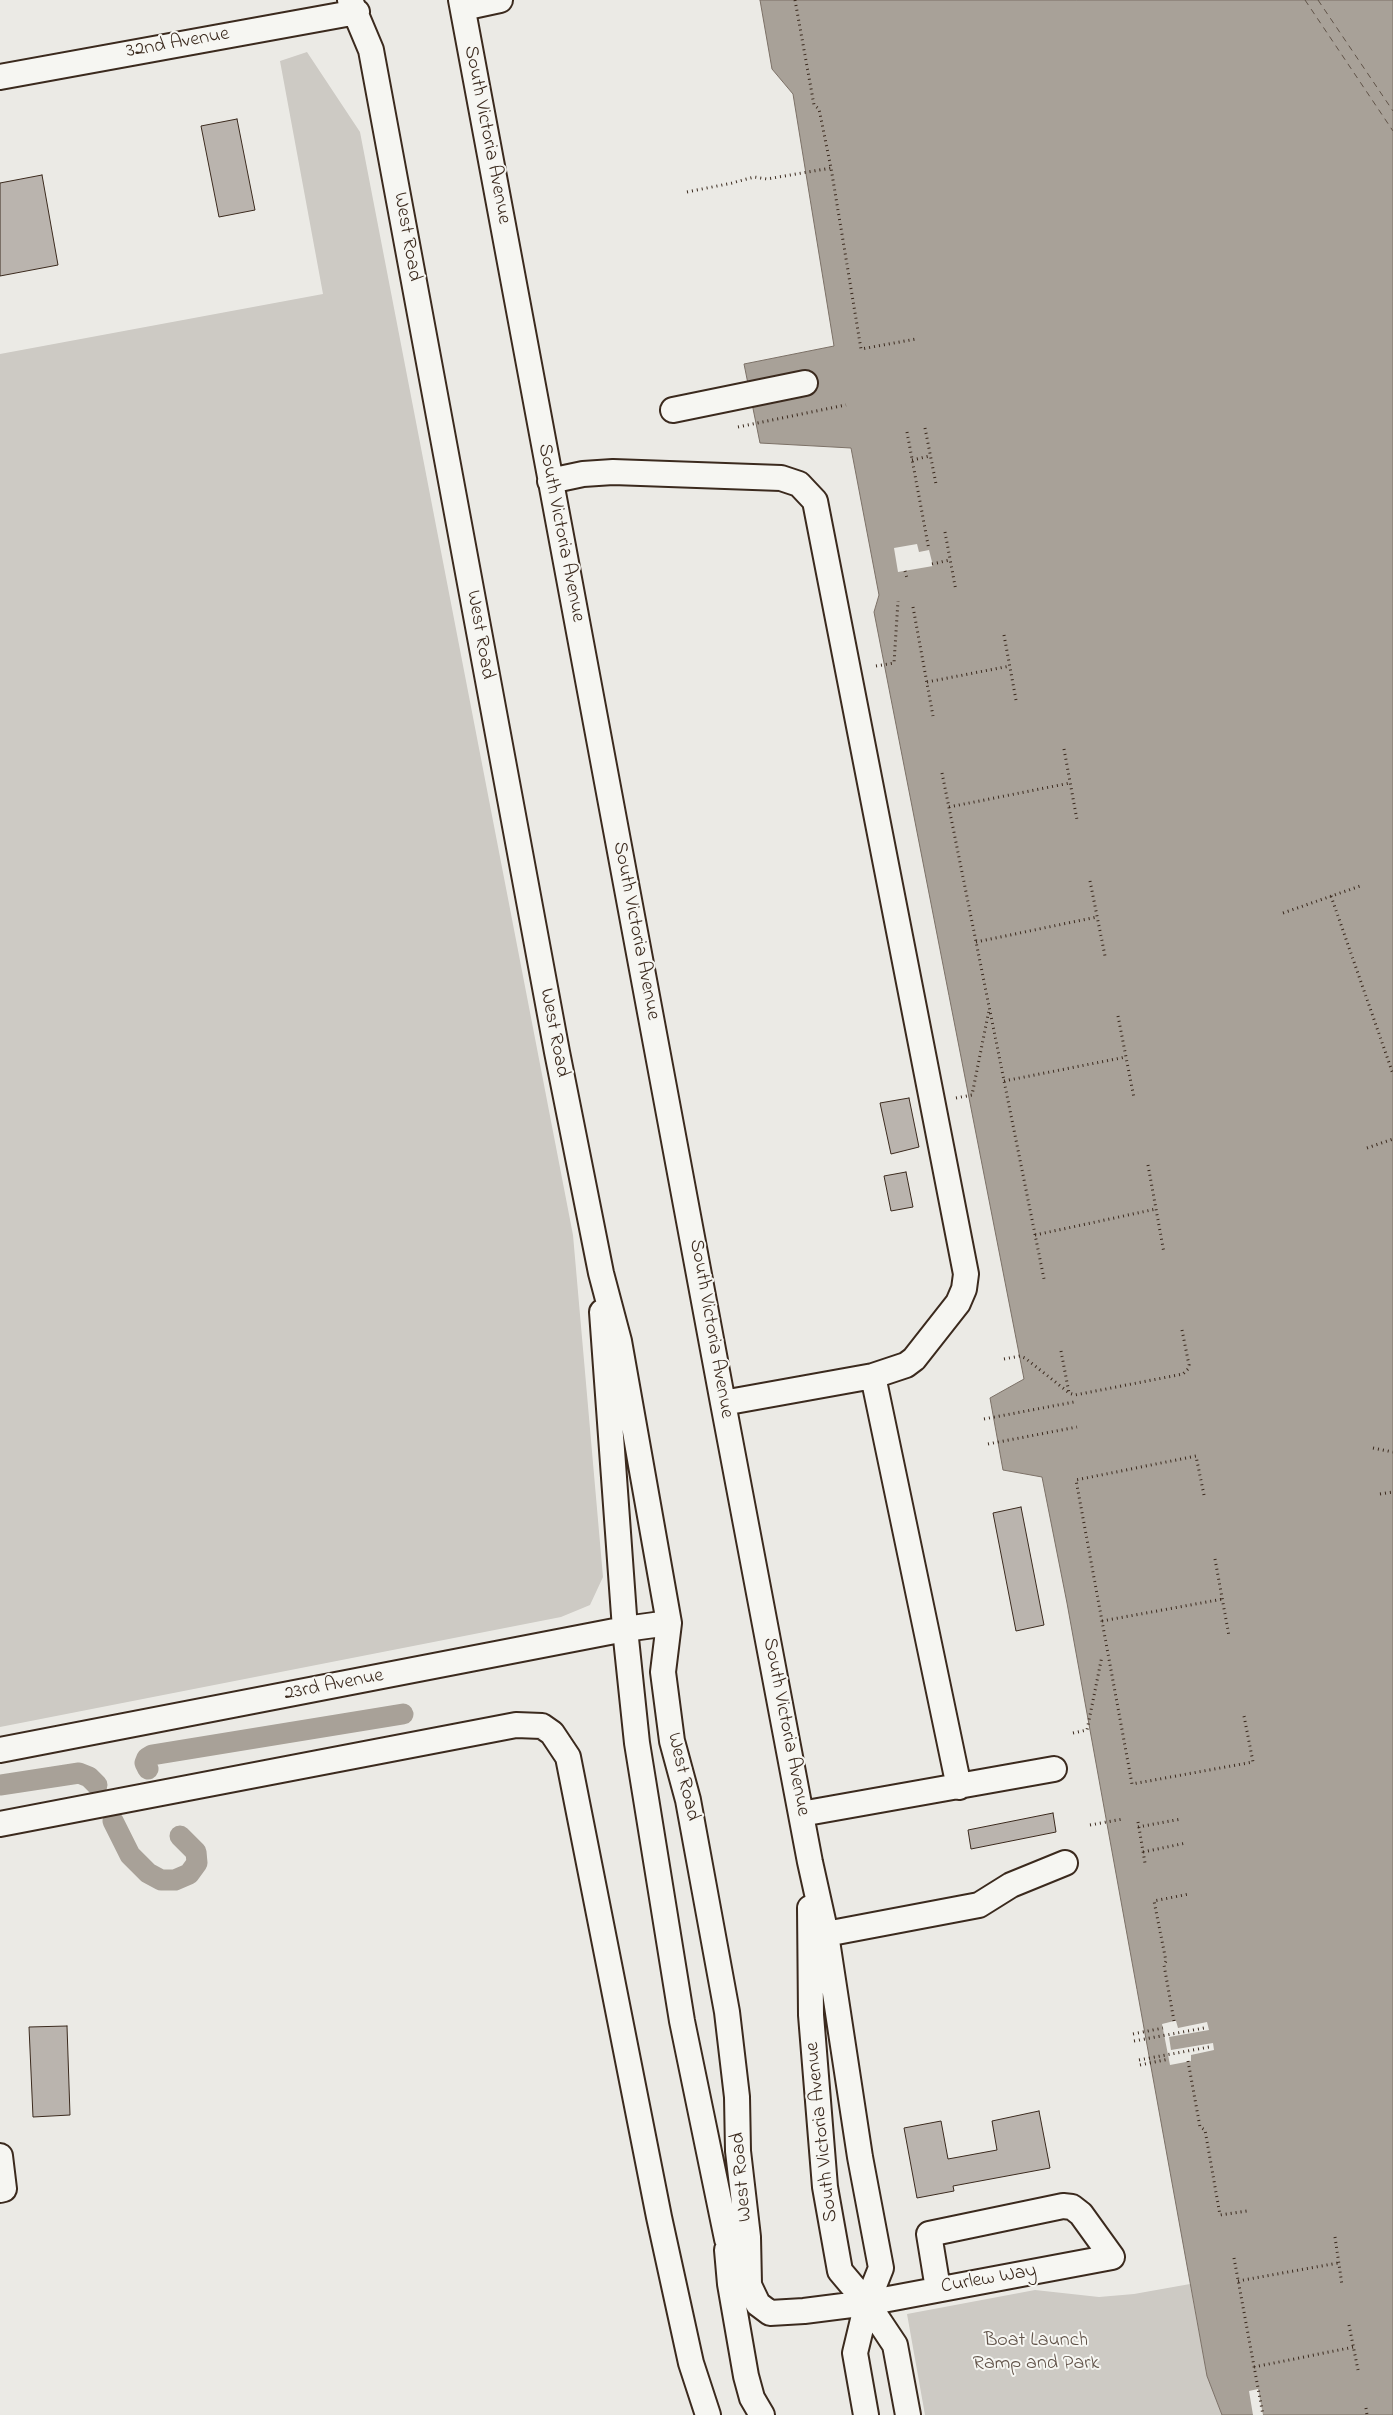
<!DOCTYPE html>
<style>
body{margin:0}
canvas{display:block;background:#ebeae5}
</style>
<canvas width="1393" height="2415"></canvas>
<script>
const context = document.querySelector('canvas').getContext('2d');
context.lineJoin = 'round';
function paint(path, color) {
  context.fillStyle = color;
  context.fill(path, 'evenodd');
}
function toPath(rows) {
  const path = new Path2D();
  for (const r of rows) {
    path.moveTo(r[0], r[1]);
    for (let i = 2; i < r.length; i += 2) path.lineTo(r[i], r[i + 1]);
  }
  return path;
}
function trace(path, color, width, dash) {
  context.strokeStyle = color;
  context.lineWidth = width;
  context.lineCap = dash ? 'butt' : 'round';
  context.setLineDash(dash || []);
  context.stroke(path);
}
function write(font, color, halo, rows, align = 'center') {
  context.font = font + ' "Indie Flower",sans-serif';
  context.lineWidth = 4;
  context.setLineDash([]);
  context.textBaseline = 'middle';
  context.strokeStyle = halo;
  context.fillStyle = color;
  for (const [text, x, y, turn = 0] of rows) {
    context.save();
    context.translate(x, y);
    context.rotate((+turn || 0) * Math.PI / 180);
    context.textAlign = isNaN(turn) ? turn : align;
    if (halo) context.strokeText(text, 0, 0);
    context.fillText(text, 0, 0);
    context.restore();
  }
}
const green = toPath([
 [307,52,360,132,573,1235,603,1577,590,1605,561,1617,0,1727,0,354,323,294,280,61],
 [1190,2284,1207,2376,1222,2415,925,2415,907,2314,1035,2290,1099,2297,1134,2294]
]);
const water = toPath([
 [760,0,1393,0,1393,2415,1222,2415,1207,2376,1067,1603,1042,1477,1003,1470,990,1398,1024,1379,874,612,879,595,851,448,760,443,744,364,834,346,793,94,772,69,760,0]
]);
const pier = toPath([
 [917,544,919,552,929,550,933,566,898,572,894,548],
 [1174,2021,1176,2021,1178,2028,1207,2022,1209,2030,1169,2037,1171,2050,1213,2043,1214,2050,1191,2055,1191,2061,1170,2065,1162,2024],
 [1258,2389,1263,2415,1253,2415,1249,2391]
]);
const canal = toPath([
 [148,1769,145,1763,147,1758,152,1755,403,1714],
 [0,1785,79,1773,89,1777,97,1785],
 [113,1821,130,1855,148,1873,161,1880,175,1880,189,1874,197,1863,196,1852,180,1836]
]);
const ferry = toPath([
 [1305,0,1393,131],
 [1318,0,1393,111]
]);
const building = toPath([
 [237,119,255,210,219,217,201,126,237,119],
 [42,175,58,265,0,276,0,183,42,175],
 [909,1098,919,1147,891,1154,880,1103,909,1098],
 [906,1172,913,1207,891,1211,884,1176,906,1172],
 [1021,1507,1044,1625,1016,1631,993,1513,1021,1507],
 [1053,1813,1056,1832,971,1849,968,1830,1053,1813],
 [67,2026,70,2115,33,2117,29,2027,67,2026],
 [1039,2111,1050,2168,953,2186,954,2191,917,2198,904,2128,941,2121,948,2159,997,2150,992,2121,1039,2111]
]);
const path = toPath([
 [795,0,814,105,819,109,831,168,861,349,916,339],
 [687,192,732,183,754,177,767,179,831,168],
 [738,427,846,405],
 [925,428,936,484],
 [907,432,929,550],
 [912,460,930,456],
 [945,532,956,591],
 [932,564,950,560],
 [905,571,907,578],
 [913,607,933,716],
 [1004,635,1016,700],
 [876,666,894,663,898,601],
 [927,682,1010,666],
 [1064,749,1077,820],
 [942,773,1044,1279],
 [949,807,1070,783],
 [1090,881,1105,956],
 [1331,896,1393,1074],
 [1283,913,1363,885],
 [976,942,1097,917],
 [1118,1016,1134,1098],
 [1004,1081,1126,1057],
 [956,1098,972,1095,989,1010],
 [1367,1148,1393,1139],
 [1148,1165,1164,1253],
 [1035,1235,1156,1209],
 [1061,1351,1069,1393,1075,1395,1183,1374,1188,1369,1189,1365,1182,1330],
 [1004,1359,1020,1356,1025,1358,1068,1392],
 [984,1419,1074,1402],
 [988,1444,1077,1427],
 [1373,1448,1393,1452],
 [1380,1494,1393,1492],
 [1204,1495,1196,1456,1076,1480,1132,1784,1253,1762,1244,1716],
 [1215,1559,1229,1636],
 [1102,1621,1223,1599],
 [1073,1733,1087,1730,1102,1656],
 [1138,1822,1145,1863],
 [1090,1825,1123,1819],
 [1138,1827,1181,1819],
 [1143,1852,1186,1843],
 [1174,2021,1164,1965,1166,1961,1154,1901,1189,1894],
 [1133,2034,1163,2028],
 [1134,2041,1204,2028],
 [1139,2060,1209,2047],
 [1188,2061,1200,2127,1205,2130,1220,2215,1247,2211],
 [1140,2065,1169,2059],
 [1335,2237,1342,2285],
 [1234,2258,1263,2415],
 [1238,2281,1338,2263],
 [1349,2325,1358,2370],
 [1254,2367,1354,2347],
 [1366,2408,1367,2415]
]);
const minor = toPath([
 [350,0,371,50,557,1052,601,1273,619,1341,669,1623,663,1672,672,1741,688,1800,727,2012,737,2097,738,2151,748,2237,749,2284],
 [461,0,723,1403,810,1862,826,1934,860,2157,881,2268,867,2303,895,2345,908,2415],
 [463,8,500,0],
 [0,77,357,12],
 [673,410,805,383],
 [550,481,583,474,613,472,781,478,799,484,815,501,966,1274,964,1289,958,1303,914,1359,906,1365,873,1376,723,1403],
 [602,1312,625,1629,637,1743,682,2021,727,2239,758,2304,770,2313,804,2311,867,2303,1112,2257,1081,2214,1072,2207,1063,2206,929,2234,938,2289],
 [873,1376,959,1787],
 [0,1750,625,1629,669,1623],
 [801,1814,1054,1769],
 [0,1824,516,1725,542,1726,552,1733,568,1757,659,2217,691,2363,708,2415],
 [810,1908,811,2015,825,2187,840,2271,867,2303,855,2353,866,2415],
 [826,1934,979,1905,1011,1885,1065,1863],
 [0,2156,4,2189,0,2190],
 [727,2250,730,2284,746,2376,752,2398,762,2415]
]);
const streetNames = [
 ["32nd Avenue",178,44,-10],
 ["South Victoria Avenue",486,135,79],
 ["West Road",406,237,80],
 ["South Victoria Avenue",560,533,79],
 ["West Road",479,635,80],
 ["South Victoria Avenue",635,931,79],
 ["West Road",553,1033,79],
 ["South Victoria Avenue",710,1329,80],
 ["23rd Avenue",334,1686,-11],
 ["South Victoria Avenue",785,1727,79],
 ["West Road",682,1777,77],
 ["South Victoria Avenue",823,2132,-96],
 ["West Road",743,2177,-95],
 ["Curlew Way",989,2280,-10]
];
const parkNames = [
 ["Boat Launch",1036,2342],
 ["Ramp and Park",1036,2365]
];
paint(green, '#cdcac4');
paint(water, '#a8a198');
trace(water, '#7c7167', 1);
paint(pier, '#ebeae5');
trace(canal, '#a8a198', 21);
trace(ferry, '#615449', 1, [6, 5]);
paint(building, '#bab4ae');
trace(building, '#3b2a1e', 1);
trace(minor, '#3b2a1e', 28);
trace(path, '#3b2a1e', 3, [1, 4]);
trace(minor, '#f6f6f2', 24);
write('20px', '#3b2a1e', '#f6f6f2', streetNames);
write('20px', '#605248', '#f6f6f2', parkNames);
</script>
